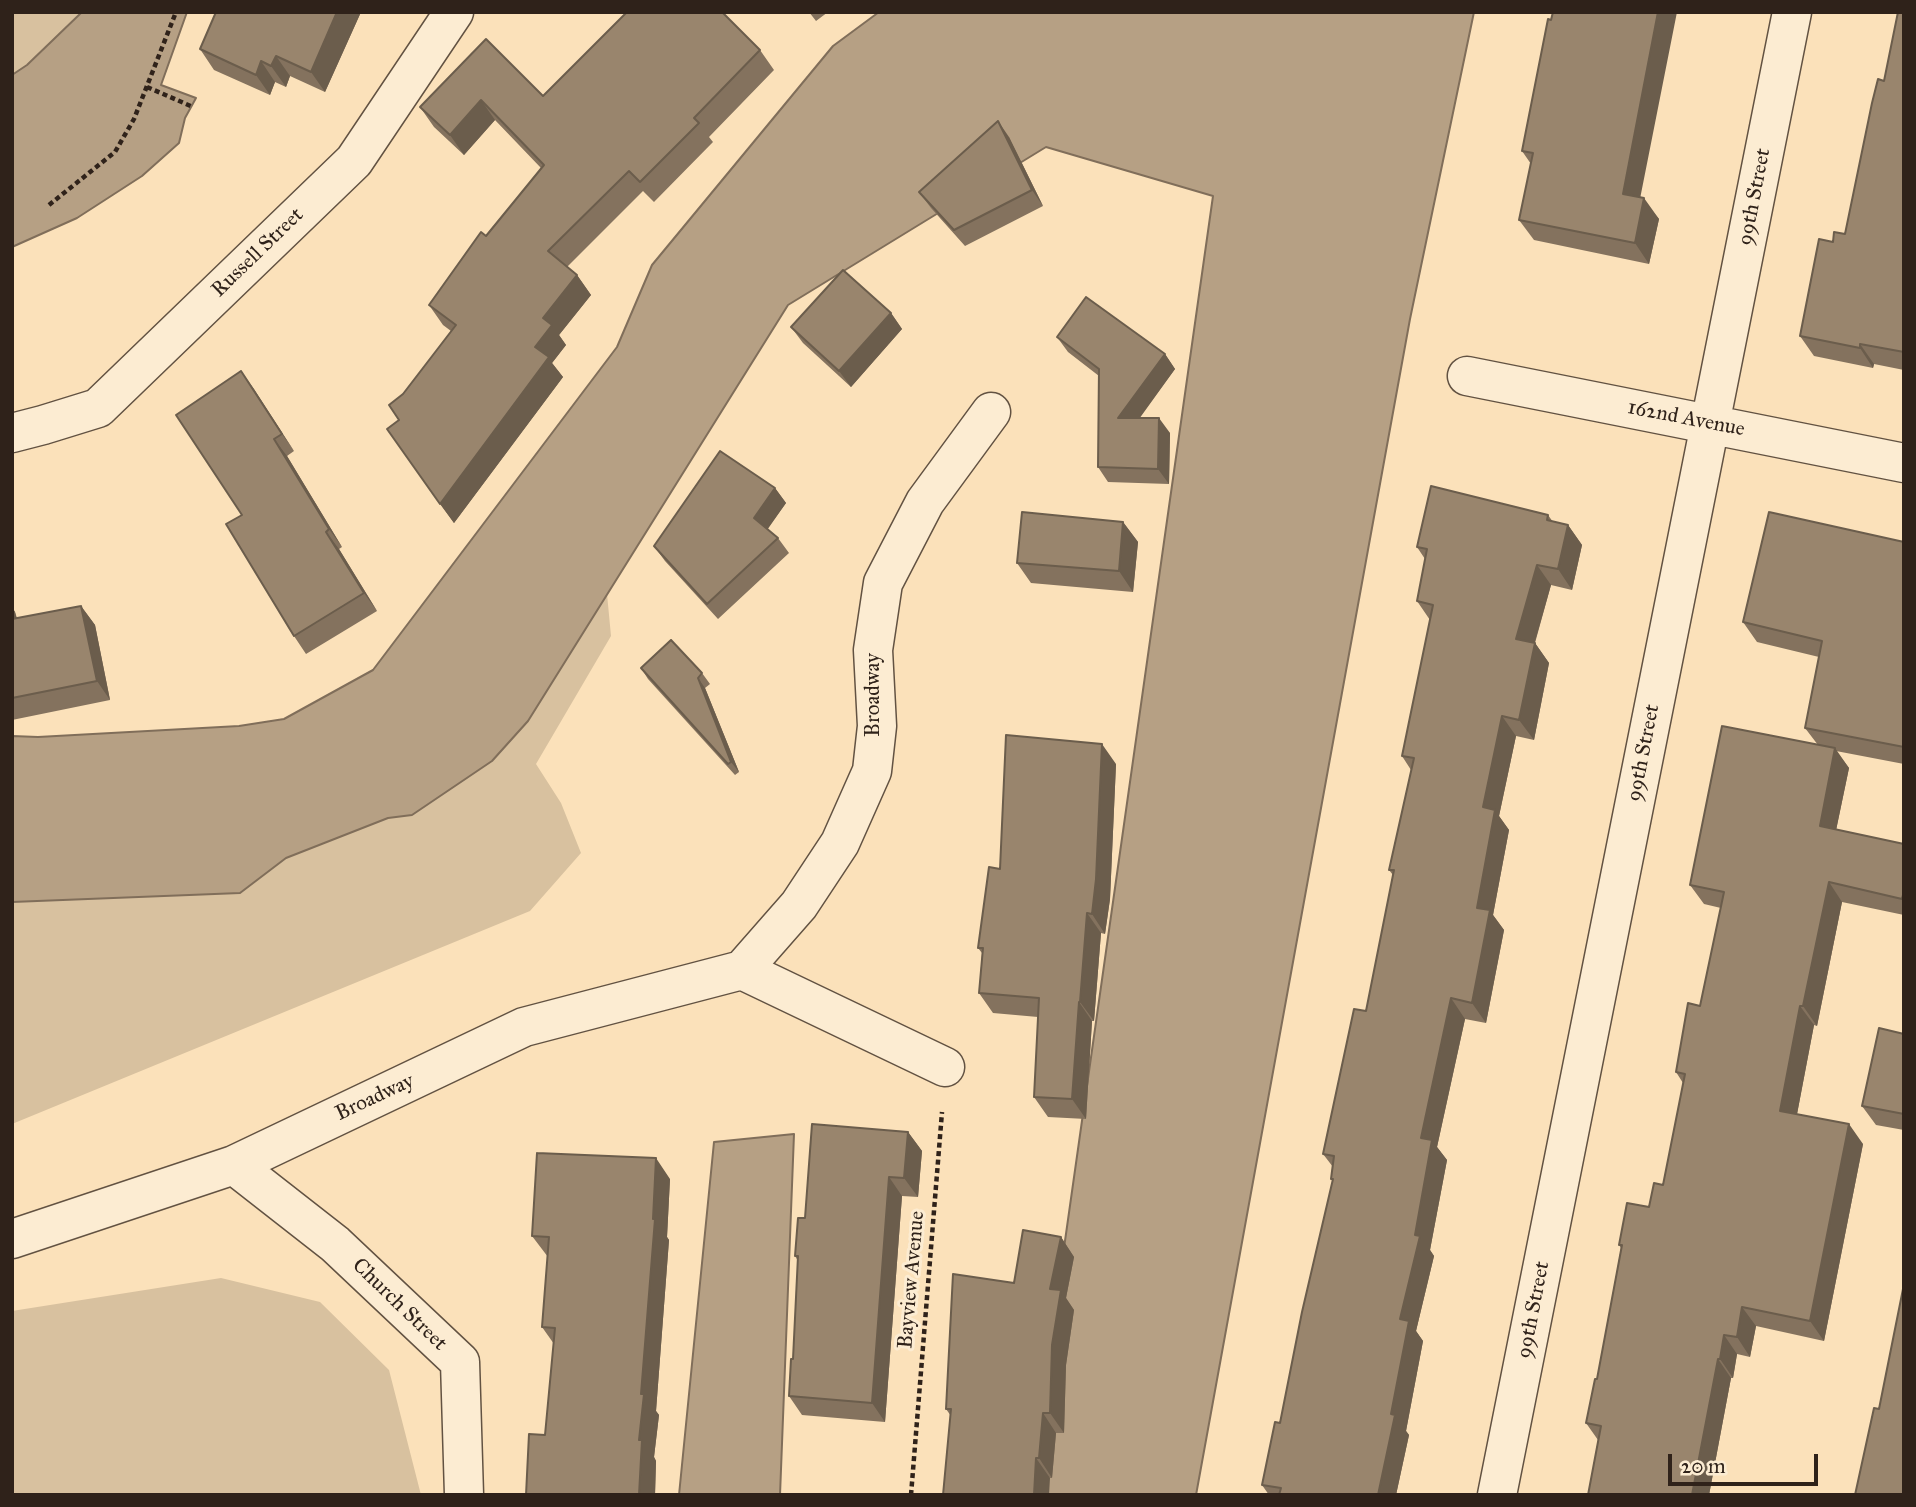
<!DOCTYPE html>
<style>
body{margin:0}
#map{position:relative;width:1916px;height:1507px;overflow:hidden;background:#fbe1ba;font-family:"IM FELL Great Primer",serif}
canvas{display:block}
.frame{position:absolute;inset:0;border:14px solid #2f221a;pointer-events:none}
.scale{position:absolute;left:1668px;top:1454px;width:150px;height:32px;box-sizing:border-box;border:4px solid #2f221a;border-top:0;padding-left:9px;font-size:21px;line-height:24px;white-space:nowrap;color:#2f221a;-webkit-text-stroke:5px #fcecd2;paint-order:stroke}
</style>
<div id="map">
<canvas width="1916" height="1507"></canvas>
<div class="frame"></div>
<div class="scale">20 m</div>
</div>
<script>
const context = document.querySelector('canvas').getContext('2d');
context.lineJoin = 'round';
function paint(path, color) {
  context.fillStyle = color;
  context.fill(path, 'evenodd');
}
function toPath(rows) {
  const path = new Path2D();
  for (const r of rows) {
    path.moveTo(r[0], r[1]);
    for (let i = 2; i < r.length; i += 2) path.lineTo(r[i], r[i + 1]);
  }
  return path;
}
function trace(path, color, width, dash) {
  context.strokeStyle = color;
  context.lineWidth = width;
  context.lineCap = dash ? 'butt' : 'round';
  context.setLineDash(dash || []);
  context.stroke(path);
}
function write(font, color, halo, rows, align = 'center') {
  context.font = font + ' "IM FELL Great Primer",serif';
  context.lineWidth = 6;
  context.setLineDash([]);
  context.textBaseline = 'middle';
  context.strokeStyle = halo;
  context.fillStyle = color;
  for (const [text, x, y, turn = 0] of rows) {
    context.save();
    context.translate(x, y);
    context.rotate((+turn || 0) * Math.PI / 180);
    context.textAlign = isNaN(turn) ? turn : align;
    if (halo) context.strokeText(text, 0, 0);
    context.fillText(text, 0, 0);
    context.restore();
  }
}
const green = toPath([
 [12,12,82,12,27,65,12,75],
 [607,594,611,636,536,764,561,803,581,853,530,911,12,1124,12,902,240,893,286,858,388,818,412,815,492,761,528,721],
 [221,1278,320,1302,389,1370,421,1495,12,1495,12,1311]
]);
const water = toPath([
 [82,12,187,12,161,85,196,98,185,118,179,143,142,176,77,218,12,247,12,75,27,65,82,12],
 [879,12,1474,12,1410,319,1196,1495,1029,1495,1213,196,1046,147,788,305,528,721,492,761,412,815,388,818,286,858,240,893,12,902,12,736,38,737,239,726,284,719,373,670,617,347,652,265,833,46,879,12],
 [794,1134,780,1495,679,1495,714,1142,794,1134]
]);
const path = toPath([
 [147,87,193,107],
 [49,205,115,152,134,119,176,12],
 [911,1495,942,1112]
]);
const street = toPath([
 [1467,376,1904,463],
 [12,433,43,425,98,408,354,161,454,12],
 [742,970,799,905,840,843,872,771,877,726,873,650,883,583,925,502,991,412],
 [234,1165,335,1244,460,1362,464,1495],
 [12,1239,234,1165,524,1027,742,970,945,1067],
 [1497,1495,1792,12]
]);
const wall = toPath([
 [216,12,361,12,325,92,290,76,286,87,275,82,270,95,214,70,200,49],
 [809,12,828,12,816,21],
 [1904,12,1904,370,1874,364,1873,368,1814,356,1800,336,1833,242,1845,234,1884,81],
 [1548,19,1641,198,1659,219,1649,264,1534,240,1519,220,1531,164,1522,151],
 [760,50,774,70,709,137,713,142,654,202,643,191,567,267,577,275,591,295,559,335,566,345,552,363,563,377,454,523,387,429,399,420,403,394,451,331,443,325,429,305,541,168,495,120,464,155,434,127,420,107,543,96],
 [1009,137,1043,206,965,246,931,208,919,192],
 [891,313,902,329,851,387,803,343,791,327],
 [1057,337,1165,354,1175,369,1139,418,1170,433,1169,484,1108,482,1098,467,1099,376,1068,352],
 [241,371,294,451,287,456,342,547,339,549,377,611,306,654,294,636,242,515],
 [775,488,786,503,767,529,778,538,789,553,718,619,665,561,654,546],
 [1548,515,1553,522,1568,525,1582,545,1572,590,1551,585,1535,643,1549,663,1534,740,1516,736,1499,816,1509,830,1493,915,1504,930,1486,1023,1465,1019,1437,1147,1447,1160,1430,1250,1434,1256,1416,1331,1423,1341,1406,1431,1409,1435,1396,1495,1269,1495,1262,1485,1280,1423,1333,1182,1331,1179,1333,1167,1323,1154,1366,1011,1393,875,1389,870,1411,770,1402,756,1430,620,1417,601,1425,559,1417,547],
 [1123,522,1138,542,1133,592,1031,583,1017,563],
 [1904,542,1904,764,1836,751,1849,768,1836,830,1904,844,1904,915,1842,902,1817,1026,1814,1025,1797,1114,1863,1144,1824,1341,1756,1326,1750,1357,1737,1354,1733,1378,1731,1378,1709,1495,1588,1495,1598,1440,1586,1423,1597,1379,1621,1248,1619,1245,1649,1207,1663,1185,1683,1083,1676,1072,1700,1006,1721,908,1704,904,1690,885,1818,745,1805,728,1819,657,1757,642,1743,622],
 [81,606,95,625,110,700,12,720,12,607,15,612,17,618],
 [641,668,702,673,710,684,705,688,739,772,735,775,648,679],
 [1116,764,1110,899,1105,934,1101,933,1094,1021,1092,1021,1086,1119,1048,1117,1034,1097,1038,1017,993,1013,979,993,982,953,978,948,1000,869],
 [1904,1034,1904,1130,1876,1125,1862,1106],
 [908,1132,922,1151,918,1197,902,1196,885,1422,802,1415,789,1396,793,1359,798,1261,795,1256],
 [670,1179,667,1237,669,1240,656,1411,659,1415,654,1457,656,1461,655,1495,526,1495,545,1435,554,1344,542,1327,548,1257,532,1236],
 [1061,1237,1074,1257,1066,1298,1074,1310,1066,1365,1064,1433,1056,1433,1052,1478,1050,1478,951,1416,946,1409,1014,1283]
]);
const shadedWall = toPath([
 [337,12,361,12,325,92,311,72],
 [1658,12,1677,12,1637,214,1623,194],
 [276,56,290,76,286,87,271,66],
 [261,61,275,82,270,95,256,75],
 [481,100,495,120,464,155,450,135],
 [998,121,1009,137,1043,206,1032,190],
 [1644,198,1659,219,1649,264,1635,243],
 [577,275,591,295,559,335,566,345,552,363,563,377,454,523,440,504,543,318],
 [891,313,902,329,851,387,839,371],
 [1860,344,1874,364,1873,368,1860,348],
 [1165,354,1175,369,1129,433,1118,418],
 [241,371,254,389,294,451,282,434],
 [1159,418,1170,433,1169,484,1158,469],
 [274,439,287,456,342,547,329,529],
 [775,488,786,503,765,533,754,518],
 [1123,522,1138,542,1133,592,1119,571],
 [1568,525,1582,545,1572,590,1558,569],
 [326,532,339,549,377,611,364,593],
 [1537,565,1551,585,1530,659,1516,639],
 [81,606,95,625,110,700,97,681],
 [12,607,15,612,21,640,12,628],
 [1535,643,1549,663,1534,740,1519,720],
 [698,678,705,688,739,772,731,762],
 [1502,716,1516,736,1499,816,1509,830,1493,915,1504,930,1486,1023,1472,1003,1483,807],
 [1102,744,1116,764,1110,899,1105,934,1092,914],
 [1835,748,1849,768,1833,845,1820,826],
 [1829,882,1842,902,1817,1026,1803,1006],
 [1087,913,1101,933,1094,1021,1080,1002],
 [1451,998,1465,1019,1437,1147,1447,1160,1430,1250,1434,1256,1416,1331,1423,1341,1406,1431,1409,1435,1396,1495,1378,1495,1400,1319,1415,1235,1421,1138],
 [1079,1002,1092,1021,1086,1119,1072,1099],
 [1800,1006,1814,1025,1794,1130,1780,1111],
 [1849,1124,1863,1144,1824,1341,1810,1321],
 [908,1132,922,1151,918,1197,904,1178],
 [656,1158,670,1179,667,1237,669,1240,656,1411,659,1415,654,1457,656,1461,655,1495,639,1495,639,1440,641,1394],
 [889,1177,902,1196,885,1422,872,1403],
 [1061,1237,1074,1257,1066,1298,1074,1310,1066,1365,1064,1433,1050,1413,1050,1289],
 [1742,1307,1756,1326,1750,1357,1737,1337],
 [1724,1335,1737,1354,1733,1378,1720,1359],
 [1718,1359,1731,1378,1709,1495,1692,1495],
 [1043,1413,1056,1433,1052,1478,1039,1458],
 [1036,1458,1050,1478,1049,1495,1034,1495]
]);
const building = toPath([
 [216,12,337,12,311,72,276,56,271,66,261,61,256,75,200,49,216,12],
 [627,12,722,12,760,50,694,118,699,123,640,182,629,171,548,251,577,275,543,318,552,325,535,347,549,357,440,504,387,429,399,420,389,405,403,394,456,325,429,305,481,232,486,236,544,165,481,100,450,135,420,107,486,39,543,96,627,12],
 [1553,12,1658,12,1623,194,1644,198,1635,243,1519,220,1533,153,1522,151,1548,19,1551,20,1553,12],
 [1898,12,1904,12,1904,352,1860,344,1860,348,1800,336,1819,239,1833,242,1834,232,1845,234,1872,103,1878,79,1884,81,1898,12],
 [998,121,1032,190,954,230,919,192,998,121],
 [843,270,891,313,839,371,791,327,843,270],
 [1086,297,1165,354,1118,418,1159,418,1158,469,1098,467,1099,369,1057,337,1086,297],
 [241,371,282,434,274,439,329,529,326,532,364,593,294,636,226,524,242,515,176,415,241,371],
 [720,451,775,488,754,518,778,538,707,604,654,546,720,451],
 [1431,486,1548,515,1547,520,1568,525,1558,569,1537,565,1516,639,1535,643,1519,720,1502,716,1483,807,1495,810,1477,908,1490,910,1472,1003,1451,998,1421,1138,1432,1140,1415,1235,1420,1236,1400,1319,1409,1321,1391,1414,1395,1415,1378,1495,1279,1495,1281,1488,1262,1485,1275,1422,1280,1423,1302,1312,1333,1179,1331,1179,1334,1156,1323,1154,1354,1009,1366,1011,1394,870,1389,870,1414,758,1402,756,1433,605,1417,601,1427,549,1417,547,1431,486],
 [1022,512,1123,522,1119,571,1017,563,1022,512],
 [1769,512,1904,542,1904,747,1805,728,1822,641,1743,622,1769,512],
 [81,606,97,681,12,698,12,619,81,606],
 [671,640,702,673,698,678,731,762,728,764,641,668,671,640],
 [1722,726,1835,748,1820,826,1904,844,1904,891,1902,899,1829,882,1803,1006,1800,1006,1780,1111,1849,1124,1810,1321,1742,1307,1737,1337,1724,1335,1720,1359,1718,1359,1692,1495,1588,1495,1601,1426,1586,1423,1595,1379,1597,1379,1622,1245,1619,1245,1627,1203,1649,1207,1654,1183,1663,1185,1685,1074,1676,1072,1688,1003,1700,1006,1724,892,1690,885,1722,726],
 [1006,735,1102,744,1096,879,1092,914,1087,913,1080,1002,1079,1002,1072,1099,1034,1097,1039,998,979,993,983,948,978,948,989,867,1000,869,1006,735],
 [1879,1028,1904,1034,1904,1114,1862,1106,1879,1028],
 [812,1124,908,1132,904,1178,889,1177,872,1403,789,1396,791,1359,793,1359,798,1256,795,1256,798,1218,805,1218,812,1124],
 [537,1153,656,1158,653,1219,655,1219,641,1394,644,1394,639,1440,642,1440,639,1495,526,1495,529,1434,545,1435,555,1328,542,1327,549,1237,532,1236,537,1153],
 [1023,1230,1061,1237,1050,1289,1061,1290,1052,1345,1050,1413,1043,1413,1039,1458,1036,1458,1034,1495,943,1495,951,1409,946,1409,953,1274,1014,1283,1023,1230],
 [1904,1284,1904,1495,1855,1495,1874,1408,1879,1409,1904,1284]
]);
const streetNames = [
 ["99th Street",1755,197,-79],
 ["Russell Street",258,253,-44],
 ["162nd Avenue",1686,419,11],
 ["Broadway",874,695,-90],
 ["99th Street",1644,753,-79],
 ["Broadway",375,1098,-25],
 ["Bayview Avenue",912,1280,-85],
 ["Church Street",399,1305,44],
 ["99th Street",1534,1310,-79]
];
paint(green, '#d8c19f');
paint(water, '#b6a084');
trace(water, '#806e5a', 2);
trace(street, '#625242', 41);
trace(path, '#2f221a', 4.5, [5, 3.5]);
trace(street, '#fcecd2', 38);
paint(wall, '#84725e');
paint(shadedWall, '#6b5d4c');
paint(building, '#99856d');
trace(building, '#6b5d4c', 2);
write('21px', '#2f221a', '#fcecd2', streetNames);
</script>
